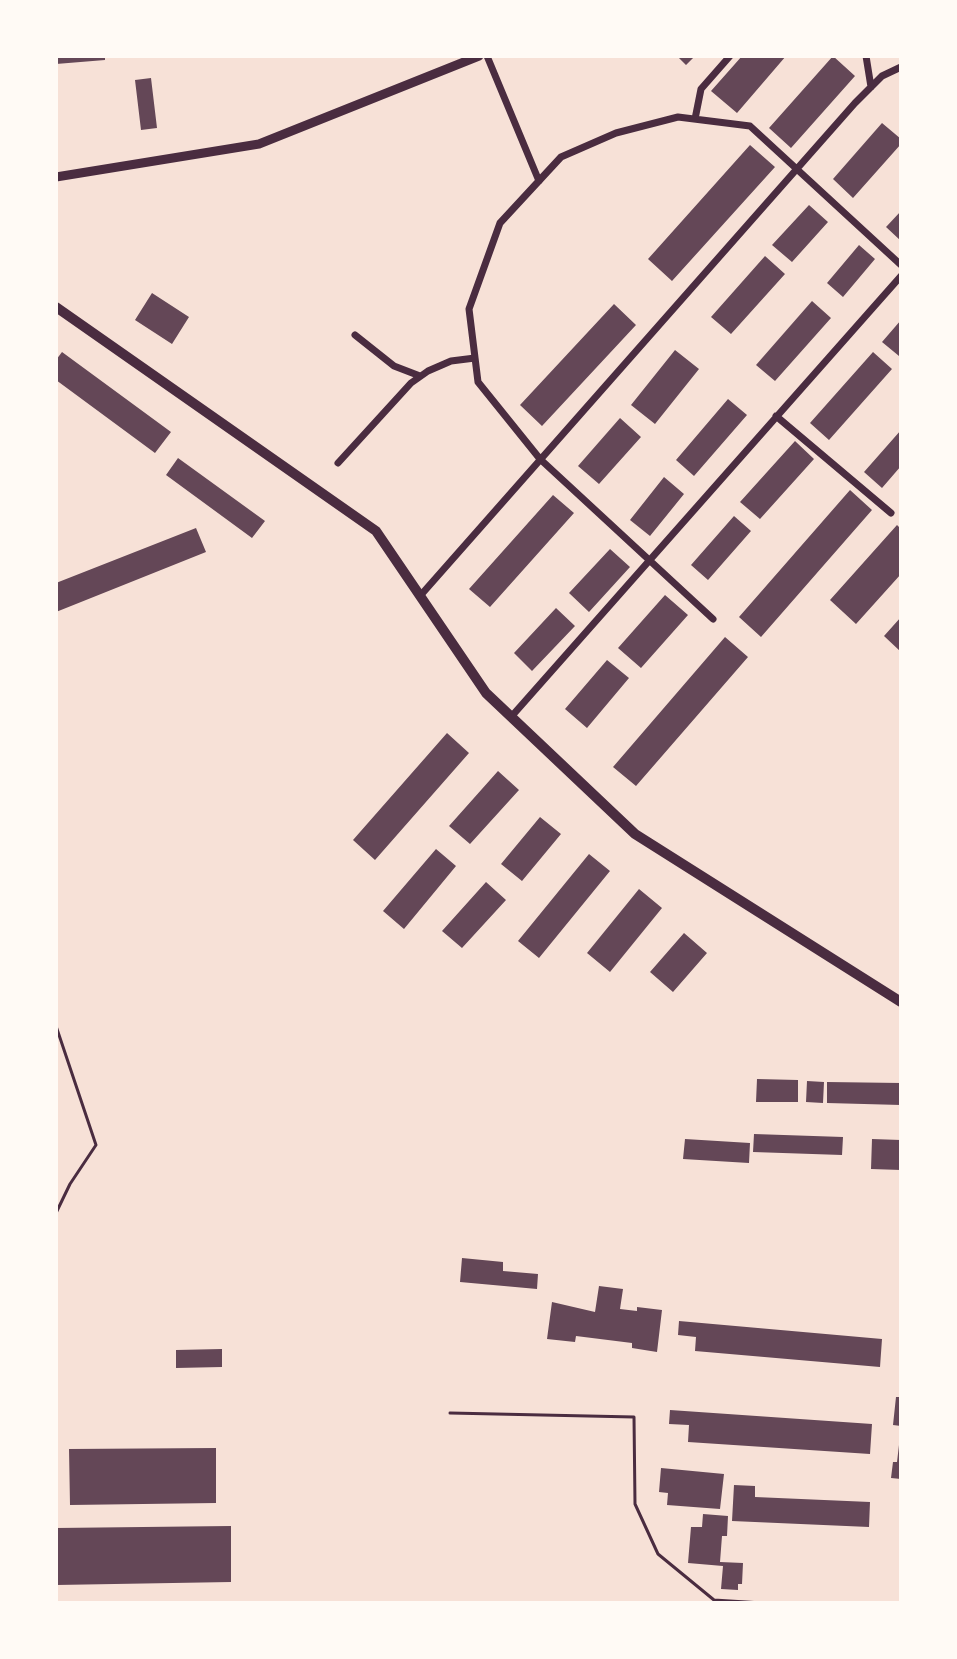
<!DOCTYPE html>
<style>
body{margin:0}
#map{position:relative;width:957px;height:1659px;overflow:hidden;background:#f7e1d7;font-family:Mulish,sans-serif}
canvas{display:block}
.frame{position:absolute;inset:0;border:58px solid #fffaf5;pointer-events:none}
</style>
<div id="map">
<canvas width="957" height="1659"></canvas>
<div class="frame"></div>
</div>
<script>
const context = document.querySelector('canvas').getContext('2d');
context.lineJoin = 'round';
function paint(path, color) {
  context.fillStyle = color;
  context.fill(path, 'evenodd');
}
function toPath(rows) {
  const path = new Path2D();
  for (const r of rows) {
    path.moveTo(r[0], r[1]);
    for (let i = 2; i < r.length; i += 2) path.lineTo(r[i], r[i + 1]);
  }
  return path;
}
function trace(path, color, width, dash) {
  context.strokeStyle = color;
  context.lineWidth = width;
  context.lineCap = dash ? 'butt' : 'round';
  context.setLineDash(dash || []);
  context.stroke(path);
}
const building = toPath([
 [56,56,105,56,105,60,56,64],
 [677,56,695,56,686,65],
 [742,56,786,56,737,113,711,91],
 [833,56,855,76,791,148,769,128],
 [151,78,157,128,141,130,135,80],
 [882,123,901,139,901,144,853,198,833,179],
 [750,145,775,167,672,281,648,259],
 [809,205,828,222,792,262,772,245],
 [901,211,901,241,886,227],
 [859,245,875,259,843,297,827,283],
 [765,256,785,274,731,334,711,317],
 [152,293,189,317,172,344,135,320],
 [812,301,831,318,775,381,756,365],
 [614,304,636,325,542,426,520,405],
 [901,320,901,354,899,356,882,342],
 [675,350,699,369,655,424,631,405],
 [62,352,171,432,155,453,56,380,56,360],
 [873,352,892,369,829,440,810,423],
 [728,399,747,415,694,476,676,460],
 [620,418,641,437,599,484,578,466],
 [901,430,901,466,882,488,864,472],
 [795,441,814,459,760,519,740,502],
 [178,458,265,521,252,538,166,475],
 [664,477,684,494,650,536,630,520],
 [850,490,872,510,761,637,739,617],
 [553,495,574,513,490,607,469,589],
 [734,516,751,531,708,580,691,565],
 [897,525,901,529,901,574,856,624,830,600],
 [196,528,206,552,56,612,56,583],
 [610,549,630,567,589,612,569,593],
 [665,595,688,615,641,668,618,648],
 [556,608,575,626,532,671,514,653],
 [901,617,901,652,884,636],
 [725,637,748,657,636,786,613,767],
 [607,660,629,678,587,728,565,709],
 [447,733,469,753,375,860,353,840],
 [498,771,519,790,470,844,449,826],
 [540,817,561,834,522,881,501,864],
 [436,849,456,866,404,929,383,911],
 [589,854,610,871,539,958,518,941],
 [486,882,506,900,462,948,442,931],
 [639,889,662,908,610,972,587,953],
 [684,933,707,953,673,992,650,972],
 [757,1079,798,1080,798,1102,756,1102],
 [807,1081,824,1082,823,1103,806,1102],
 [827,1082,901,1083,901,1105,827,1103],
 [754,1134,843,1137,842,1155,753,1152],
 [685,1139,750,1143,749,1163,683,1159],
 [872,1139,901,1140,901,1170,871,1169],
 [462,1258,503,1262,503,1271,538,1274,537,1289,460,1282],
 [599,1286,623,1289,620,1309,637,1311,637,1307,662,1310,657,1352,632,1348,632,1343,576,1336,575,1342,547,1339,552,1302,595,1312],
 [679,1321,882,1339,880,1367,695,1351,696,1337,678,1335],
 [222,1349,222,1367,176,1368,176,1350],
 [896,1397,901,1397,901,1426,893,1425],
 [670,1410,872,1424,870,1454,688,1442,689,1425,669,1424],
 [899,1445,901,1446,901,1479,891,1478,893,1462,897,1462],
 [216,1448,216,1503,70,1505,69,1449],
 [661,1468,724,1474,720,1509,667,1505,668,1493,659,1492],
 [734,1485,755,1486,755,1497,870,1502,869,1527,732,1521],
 [703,1514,728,1516,727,1536,722,1536,720,1562,743,1563,742,1584,738,1584,738,1590,721,1589,723,1566,688,1563,691,1527,702,1527],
 [231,1526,231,1582,56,1585,56,1528]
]);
const service = toPath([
 [56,933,56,937],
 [56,1026,96,1145,70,1184,56,1213],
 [450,1413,634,1417,635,1504,658,1554,714,1600,762,1603]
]);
const minor = toPath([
 [487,56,539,181],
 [866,56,871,87],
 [695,119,701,89,730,56],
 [355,335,394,366,420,376],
 [776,416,891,513],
 [338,463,411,383,428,371,451,361,475,358],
 [420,596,855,103,882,76,901,67],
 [713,619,540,459,478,382,469,309,500,223,561,157,616,133,678,117,750,126,901,265],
 [511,717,901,276]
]);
const tertiary = toPath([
 [56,177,259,144,479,56]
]);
const secondary = toPath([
 [56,307,376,531,486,693,635,834,901,1002]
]);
paint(building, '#644757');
trace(service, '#4a2c40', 3);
trace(minor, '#4a2c40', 7);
trace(tertiary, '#4a2c40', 9);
trace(secondary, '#4a2c40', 10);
</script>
